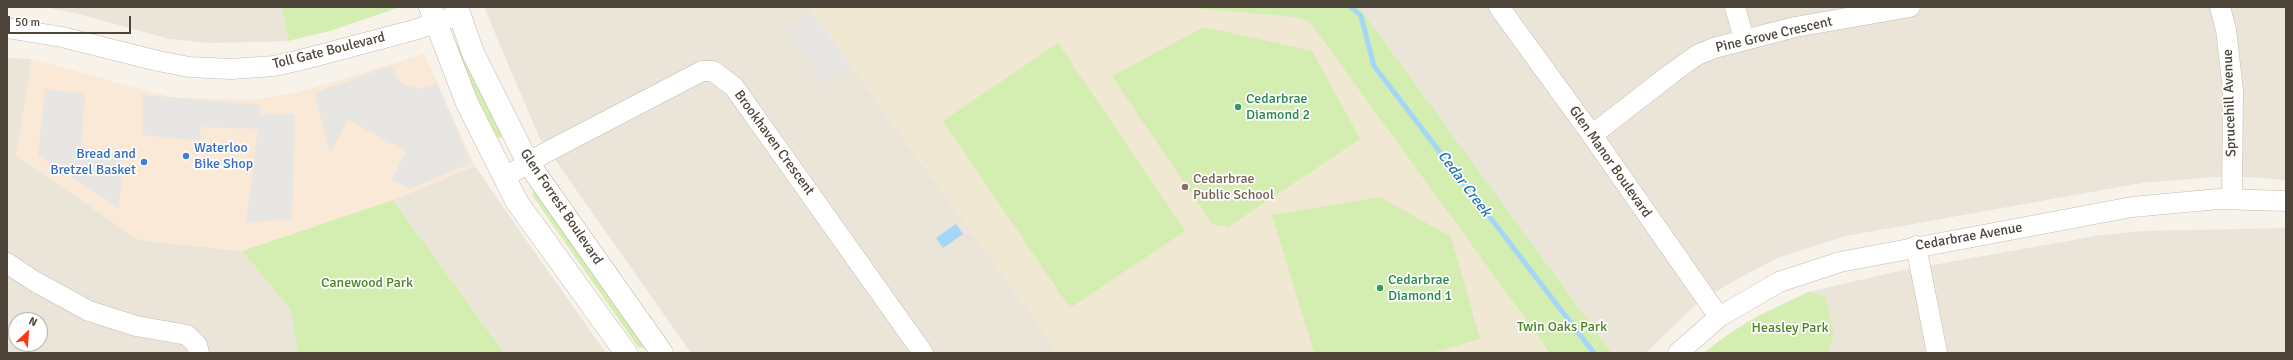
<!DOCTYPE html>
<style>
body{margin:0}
#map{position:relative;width:2293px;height:360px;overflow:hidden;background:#f7f3eb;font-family:Signika,sans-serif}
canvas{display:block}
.frame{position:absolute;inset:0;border:8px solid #4c4438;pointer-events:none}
.north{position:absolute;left:8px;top:312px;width:40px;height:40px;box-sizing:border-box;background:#fff;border:1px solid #b7b4af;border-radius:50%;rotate:26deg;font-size:11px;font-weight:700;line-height:16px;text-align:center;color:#4c4438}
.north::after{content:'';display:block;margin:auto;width:14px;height:18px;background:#ff371a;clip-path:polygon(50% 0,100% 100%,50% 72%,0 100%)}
.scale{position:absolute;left:8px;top:16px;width:123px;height:18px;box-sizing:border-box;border:2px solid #4c4438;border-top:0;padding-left:5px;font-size:12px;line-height:14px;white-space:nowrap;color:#4c4438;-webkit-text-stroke:3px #fff;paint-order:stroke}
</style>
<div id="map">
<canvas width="2293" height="360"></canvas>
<div class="frame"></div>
<div class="north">N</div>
<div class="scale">50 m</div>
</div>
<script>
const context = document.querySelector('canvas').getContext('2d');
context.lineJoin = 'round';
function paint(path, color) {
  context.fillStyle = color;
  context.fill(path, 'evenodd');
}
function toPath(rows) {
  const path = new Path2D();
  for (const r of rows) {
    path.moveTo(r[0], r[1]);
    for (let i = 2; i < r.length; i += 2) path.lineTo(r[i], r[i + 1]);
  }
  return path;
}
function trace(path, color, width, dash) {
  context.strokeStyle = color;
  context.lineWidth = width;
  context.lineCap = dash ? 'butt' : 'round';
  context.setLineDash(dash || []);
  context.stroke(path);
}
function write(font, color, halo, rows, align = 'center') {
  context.font = font + ' Signika,sans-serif';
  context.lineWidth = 3.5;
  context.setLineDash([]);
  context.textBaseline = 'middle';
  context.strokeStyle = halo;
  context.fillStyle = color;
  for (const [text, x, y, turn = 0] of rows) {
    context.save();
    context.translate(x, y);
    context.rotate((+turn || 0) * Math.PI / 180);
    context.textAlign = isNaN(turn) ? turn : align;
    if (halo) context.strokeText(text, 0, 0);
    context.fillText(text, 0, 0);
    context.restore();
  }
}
const residential = toPath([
 [42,7,282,7,288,41,210,43,170,39,75,13],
 [484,7,809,7,1059,353,691,353,539,137],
 [1359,7,2286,7,2286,180,2248,177,2212,177,2142,183,1846,236,1777,258,1725,286,1692,308,1646,353,1612,353],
 [7,58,32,59,16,155,139,240,242,251,291,310,298,353,7,353],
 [16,320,40,320,40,344,16,344],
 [475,166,524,237,606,353,504,353,393,200],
 [2286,228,2286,353,1822,353,1808,292,1899,271,2101,235,2142,231]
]);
const commercial = toPath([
 [424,54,475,166,393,200,242,251,139,240,16,155,32,59,171,97,248,100,297,93]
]);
const education = toPath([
 [809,7,1178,7,1294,17,1309,21,1550,353,1059,353]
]);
const green = toPath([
 [282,7,400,7,330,31,288,41],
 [1178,7,1359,7,1612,353,1550,353,1309,21,1294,17],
 [1204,27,1312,51,1360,139,1228,227,1212,224,1112,76],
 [461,43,504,135,500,138,496,136,455,50,457,45],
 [1058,43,1185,231,1070,308,943,121],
 [534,190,648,345,644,348,638,347,532,195],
 [1380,197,1451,237,1480,339,1431,353,1314,353,1272,215],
 [393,200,504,353,298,353,291,310,242,251],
 [1808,292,1825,296,1834,334,1828,353,1703,353,1730,333,1756,317]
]);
const parking = toPath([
 [813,14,848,64,824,81,788,31],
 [391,66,402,84,420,89,437,83,471,163,410,189,392,180,406,151,348,120,330,152,314,93],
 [45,89,85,94,81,147,124,152,119,208,38,155],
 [143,95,261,105,260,114,295,114,292,219,246,223,258,129,200,127,201,141,142,135]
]);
const water = toPath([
 [956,224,963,234,943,248,936,238]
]);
const stream = toPath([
 [1351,7,1361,16,1374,66,1594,353]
]);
const minor = toPath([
 [1499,7,1592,135,1719,317],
 [1735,7,1744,39],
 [2220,7,2226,30,2233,90,2232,199],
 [7,28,62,37,158,61,189,67,231,69,274,66,301,60,414,30,460,15],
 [1592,135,1672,73,1697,55,1714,48,1795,27,1910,7],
 [505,177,545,153,702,71,713,71,734,87,923,353],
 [1916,246,1937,353],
 [7,263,34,281,89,311,136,326,187,335,197,345,199,353],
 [1678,353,1719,317,1779,282,1840,262,2132,207,2219,199,2286,201]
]);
const tertiary = toPath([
 [430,7,467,103,517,202,626,353],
 [457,7,473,53,528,163,662,353]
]);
const markers = [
 [1238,107,4,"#2e9e5b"],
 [186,156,4,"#3f7fe0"],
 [144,162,4,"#3f7fe0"],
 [1185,187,4,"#8d6e63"],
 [1380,288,4,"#2e9e5b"]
];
const streetNames = [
 ["Pine Grove Crescent",1774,35,-13],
 ["Toll Gate Boulevard",329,51,-14],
 ["Sprucehill Avenue",2230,103,-92],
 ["Brookhaven Crescent",774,143,54],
 ["Glen Manor Boulevard",1610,162,55],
 ["Glen Forrest Boulevard",561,207,56],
 ["Cedarbrae Avenue",1969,237,-10]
];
const leisureNames = [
 ["Cedarbrae",1246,99],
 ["Diamond 2",1246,115],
 ["Cedarbrae",1388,280],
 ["Diamond 1",1388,296]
];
const shopNames = [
 ["Waterloo",194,148],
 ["Bike Shop",194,164],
 ["Bread and",136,154,"right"],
 ["Bretzel Basket",136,170,"right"]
];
const educationNames = [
 ["Cedarbrae",1193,179],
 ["Public School",1193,195]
];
const parkNames = [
 ["Canewood Park",367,283],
 ["Twin Oaks Park",1562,327],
 ["Heasley Park",1790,328]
];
const waterNames = [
 ["Cedar Creek",1464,184,53]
];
paint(residential, '#ebe5d9');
paint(commercial, '#f9e9d6');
paint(education, '#f1e8d4');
paint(green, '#d4edb1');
paint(parking, '#e8e6e3');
paint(water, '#a4d7f7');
trace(stream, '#a4d7f7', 5);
trace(minor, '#c3bbad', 21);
trace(tertiary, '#c3bbad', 23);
trace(minor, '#fff', 20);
trace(tertiary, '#fff', 22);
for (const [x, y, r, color] of markers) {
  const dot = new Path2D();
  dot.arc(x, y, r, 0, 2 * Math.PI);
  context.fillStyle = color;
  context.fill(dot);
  trace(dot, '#fff', 1.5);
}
write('14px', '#4c4438', '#fff', streetNames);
write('14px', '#27864d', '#fff', leisureNames, 'left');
write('14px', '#366cbe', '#fff', shopNames, 'left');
write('14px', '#785e54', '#fff', educationNames, 'left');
write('14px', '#4b8424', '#fff', parkNames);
write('italic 15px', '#2478b1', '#fff', waterNames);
</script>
